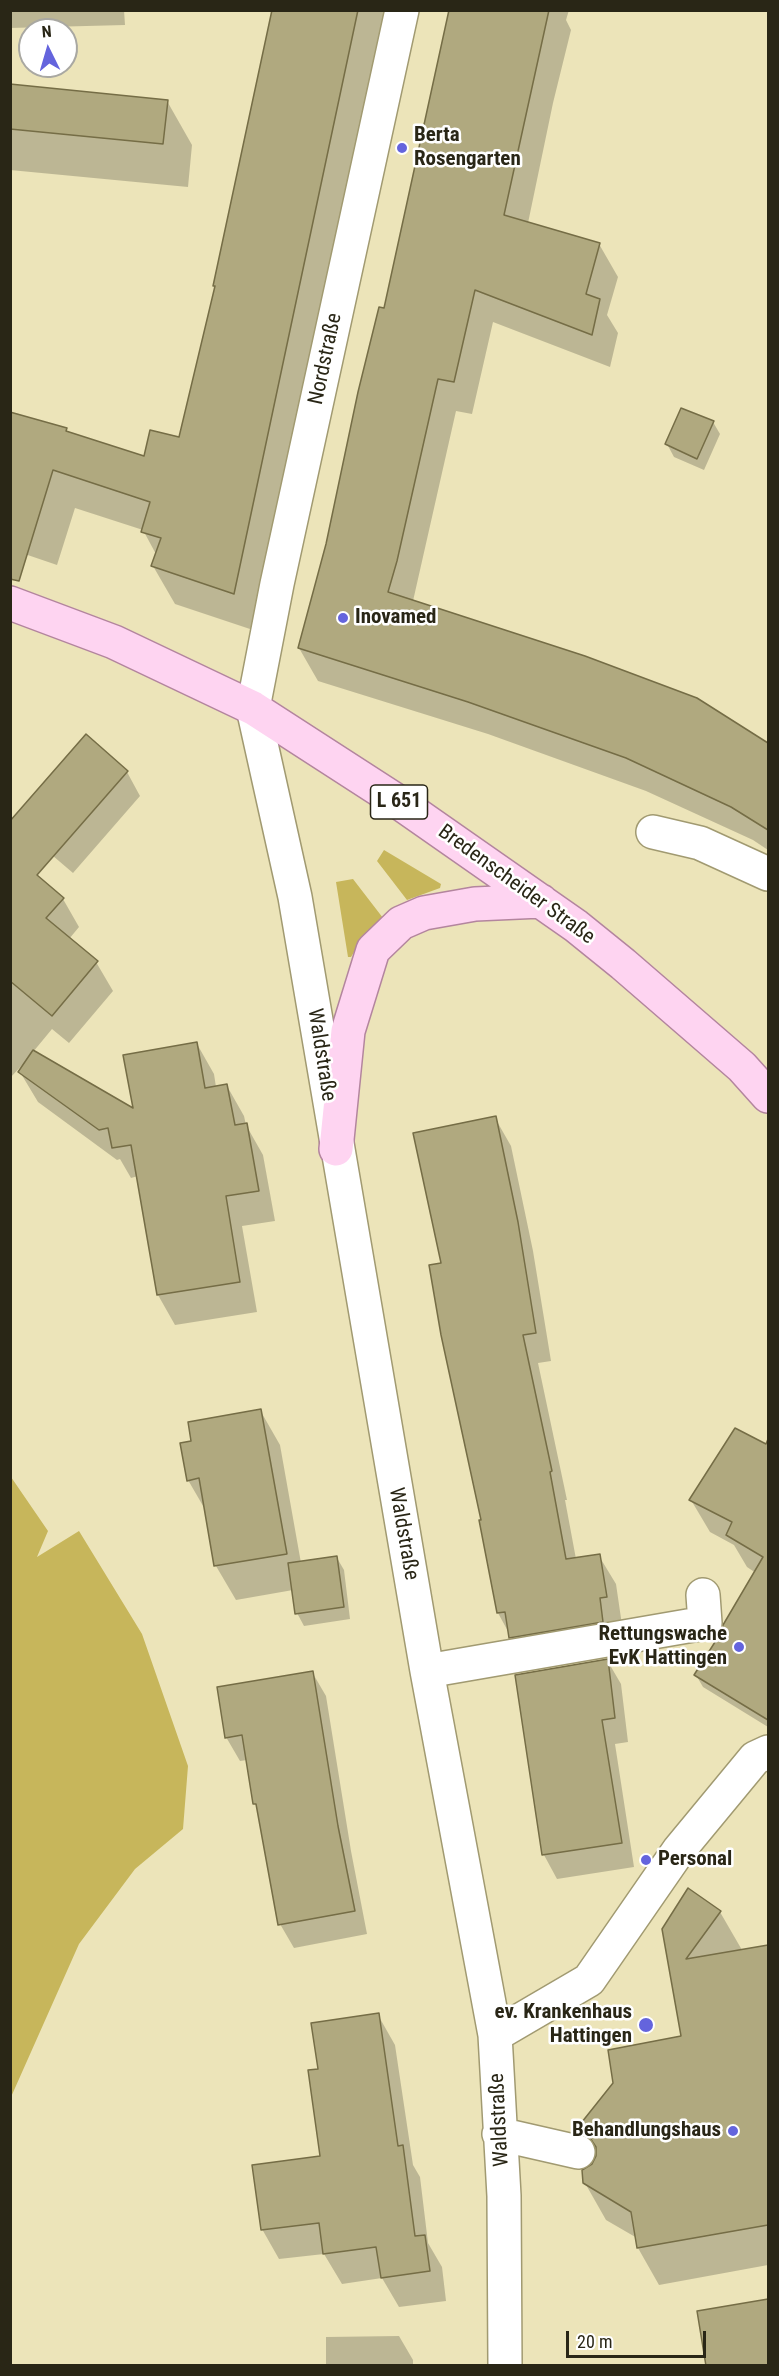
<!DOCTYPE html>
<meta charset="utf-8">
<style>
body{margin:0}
#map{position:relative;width:779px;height:2376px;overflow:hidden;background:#ece4b9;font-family:"Roboto Condensed",sans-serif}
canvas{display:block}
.frame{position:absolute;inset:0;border:12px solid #292616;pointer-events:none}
.north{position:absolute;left:18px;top:18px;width:60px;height:60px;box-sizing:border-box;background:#fff;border:2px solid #a9a8a2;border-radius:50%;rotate:355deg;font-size:16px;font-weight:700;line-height:24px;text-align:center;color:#292616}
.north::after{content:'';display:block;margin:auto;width:21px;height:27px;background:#6464dd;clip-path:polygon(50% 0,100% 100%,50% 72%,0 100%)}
.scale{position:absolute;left:566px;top:2331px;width:140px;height:27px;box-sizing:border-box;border:3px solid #292616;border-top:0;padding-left:8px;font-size:18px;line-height:21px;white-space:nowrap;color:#292616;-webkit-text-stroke:4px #fff;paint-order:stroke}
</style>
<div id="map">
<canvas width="779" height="2376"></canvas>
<div class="frame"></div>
<div class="north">N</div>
<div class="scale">20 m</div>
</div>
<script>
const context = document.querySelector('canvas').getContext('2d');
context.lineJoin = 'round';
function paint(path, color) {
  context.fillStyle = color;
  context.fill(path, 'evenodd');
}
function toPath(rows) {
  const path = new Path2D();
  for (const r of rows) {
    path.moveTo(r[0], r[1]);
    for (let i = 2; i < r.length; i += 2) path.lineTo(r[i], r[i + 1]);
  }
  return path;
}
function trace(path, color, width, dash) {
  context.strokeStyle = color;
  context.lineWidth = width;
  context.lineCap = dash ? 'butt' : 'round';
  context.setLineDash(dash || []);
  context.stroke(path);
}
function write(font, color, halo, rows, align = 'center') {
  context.font = font + ' "Roboto Condensed",sans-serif';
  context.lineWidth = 5;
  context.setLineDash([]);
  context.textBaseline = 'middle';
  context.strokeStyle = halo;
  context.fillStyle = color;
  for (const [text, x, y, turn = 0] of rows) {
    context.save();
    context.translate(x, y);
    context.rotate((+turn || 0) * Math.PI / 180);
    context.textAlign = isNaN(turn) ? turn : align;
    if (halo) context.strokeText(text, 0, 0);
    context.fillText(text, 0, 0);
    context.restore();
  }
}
const green = toPath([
 [384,850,441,884,440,888,407,900,377,861],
 [353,879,383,918,364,936,351,957,348,957,336,882],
 [11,1477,48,1531,37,1557,79,1531,142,1634,188,1766,183,1829,135,1869,79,1944,11,2097]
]);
const shadow = toPath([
 [10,10,124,10,125,25,10,28],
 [283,10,388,10,256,631,175,604,153,566,157,556,143,530,75,508,57,565,10,549,66,429,68,433,145,458,180,438,216,288,215,286],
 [451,10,569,10,566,20,571,30,553,103,528,223,599,244,618,277,607,315,618,333,610,367,493,322,472,414,456,411,413,601,766,743,768,742,768,850,753,840,646,791,488,734,318,681,299,648,328,545,385,310],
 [10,86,167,101,192,145,188,187,10,170],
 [713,422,720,434,704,470,674,457,667,444],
 [127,772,140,796,73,873,32,838],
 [10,862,63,899,79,927,69,939,96,962,113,991,69,1043,52,1029,33,1052,135,1111,197,1044,214,1074,216,1087,227,1086,244,1116,246,1125,263,1155,275,1221,242,1226,257,1312,175,1325,158,1295,138,1176,131,1178,120,1159,117,1160,38,1102,20,1072,26,1063,25,1062,10,1078],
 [495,1118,511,1146,533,1251,551,1361,538,1363,567,1500,565,1500,576,1559,599,1556,616,1584,622,1625,527,1666,498,1613,480,1521,482,1521,443,1264],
 [260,1410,280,1445,301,1563,337,1558,344,1570,350,1619,304,1626,297,1613,293,1590,236,1600,216,1566,206,1511,188,1480,193,1443],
 [736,1430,768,1447,768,1581,747,1567,734,1545,710,1532,691,1500],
 [757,1592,768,1615,768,1727,703,1687,696,1675,723,1632],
 [607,1660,621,1684,628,1742,615,1744,634,1867,557,1879,544,1855],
 [312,1672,326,1696,351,1851,367,1934,294,1948,280,1924,247,1760,240,1761,226,1737],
 [688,1890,720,1912,742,1950,768,1946,768,2265,659,2285,638,2248,637,2238,606,2220,585,2183,594,2163,576,2132,683,2038],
 [378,2015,395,2045,413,2165,420,2177,428,2243,442,2267,446,2301,399,2307,382,2278,342,2284,324,2254,279,2259,262,2229,322,2157,320,2070],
 [768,2301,768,2366,708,2366,698,2312],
 [399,2336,413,2360,413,2366,326,2366,326,2337]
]);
const building = toPath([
 [272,10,358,10,234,594,151,566,161,538,141,532,150,502,53,470,19,581,10,579,10,412,67,428,66,431,144,456,150,430,179,437,215,286,213,286,272,10],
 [449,10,549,10,504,215,600,243,586,294,600,299,592,335,475,290,454,382,438,379,397,561,388,592,585,656,697,698,768,743,768,830,731,807,626,758,468,702,298,648,326,544,358,392,379,307,384,308,449,10],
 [10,84,168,100,163,144,10,129,10,84],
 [681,408,714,421,697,459,665,444,681,408],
 [86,734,128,771,37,875,64,898,46,918,98,961,52,1016,10,981,10,821,86,734],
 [197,1042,205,1088,227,1084,235,1125,247,1123,259,1191,226,1196,240,1282,157,1295,131,1145,112,1148,108,1128,99,1130,18,1072,33,1050,133,1108,123,1055,197,1042],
 [496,1116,518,1222,536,1333,523,1335,552,1471,550,1472,566,1559,600,1554,607,1597,600,1598,603,1622,509,1638,505,1612,497,1613,479,1520,481,1520,441,1335,429,1265,441,1263,413,1133,496,1116],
 [261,1409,287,1554,214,1566,199,1478,187,1481,180,1443,191,1441,188,1422,261,1409],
 [735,1428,766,1444,768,1439,768,1720,694,1675,722,1631,723,1625,763,1557,726,1535,732,1522,689,1500,735,1428],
 [337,1556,344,1607,295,1614,288,1563,337,1556],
 [608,1659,615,1718,602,1720,622,1843,542,1855,515,1675,608,1659],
 [313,1671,338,1826,355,1911,278,1925,256,1804,253,1804,242,1735,225,1738,217,1687,313,1671],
 [688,1888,721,1911,686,1959,768,1945,768,2225,637,2248,631,2212,583,2183,582,2170,592,2164,596,2156,596,2147,590,2138,574,2132,613,2083,608,2050,681,2036,662,1929,688,1888],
 [379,2013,398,2146,403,2145,415,2236,425,2235,430,2271,381,2278,376,2247,323,2254,319,2223,261,2230,252,2165,320,2156,308,2070,318,2069,311,2023,379,2013],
 [768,2299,768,2366,706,2366,697,2311,768,2299]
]);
const minor = toPath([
 [402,10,277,584,253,708,295,897,427,1671,495,2035,504,2196,505,2366],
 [653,832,700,843,768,874],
 [427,1671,705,1623,703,1595],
 [495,2035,589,1980,679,1850,755,1758,768,1752],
 [499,2134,578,2152]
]);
const major = toPath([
 [10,603,114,642,253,708,400,803,576,926,623,964,742,1067,768,1096],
 [336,1149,348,1031,373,950,401,923,424,913,475,904,541,901]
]);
const markers = [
 [402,148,6,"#6464dd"],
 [343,618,6,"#6464dd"],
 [739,1647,6,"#6464dd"],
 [646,1860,6,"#6464dd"],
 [646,2025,8,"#6464dd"],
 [733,2131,6,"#6464dd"]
];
const shields = [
 [399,802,57]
];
const shieldNames = [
 ["L 651",399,802]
];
const poiNames = [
 ["Berta",414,136],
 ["Rosengarten",414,160],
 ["Inovamed",355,618],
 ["Rettungswache",727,1635,"right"],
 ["EvK Hattingen",727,1659,"right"],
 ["Personal",658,1860],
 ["ev. Krankenhaus",632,2013,"right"],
 ["Hattingen",632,2037,"right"],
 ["Behandlungshaus",721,2131,"right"]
];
const streetNames = [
 ["Nordstraße",326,359,-78],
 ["Bredenscheider Straße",516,885,36],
 ["Waldstraße",321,1055,81],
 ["Waldstraße",403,1534,80],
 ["Waldstraße",500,2120,-93]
];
paint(green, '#c7b65b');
paint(shadow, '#0003');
paint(building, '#b0a97f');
trace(building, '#756d46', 1.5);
trace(minor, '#a19a71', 36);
trace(major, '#b3859e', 36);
trace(minor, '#fff', 33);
trace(major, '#fed4f1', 33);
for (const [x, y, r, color] of markers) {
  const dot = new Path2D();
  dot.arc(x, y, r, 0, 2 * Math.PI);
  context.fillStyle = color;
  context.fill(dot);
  trace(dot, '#fff', 2);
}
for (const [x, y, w] of shields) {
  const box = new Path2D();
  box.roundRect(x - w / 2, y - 17, w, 34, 4.5);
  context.fillStyle = '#fff';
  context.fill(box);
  trace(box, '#292616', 1.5);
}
write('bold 20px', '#292616', null, shieldNames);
write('bold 21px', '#292616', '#fff', poiNames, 'left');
write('21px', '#292616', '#fff', streetNames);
</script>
